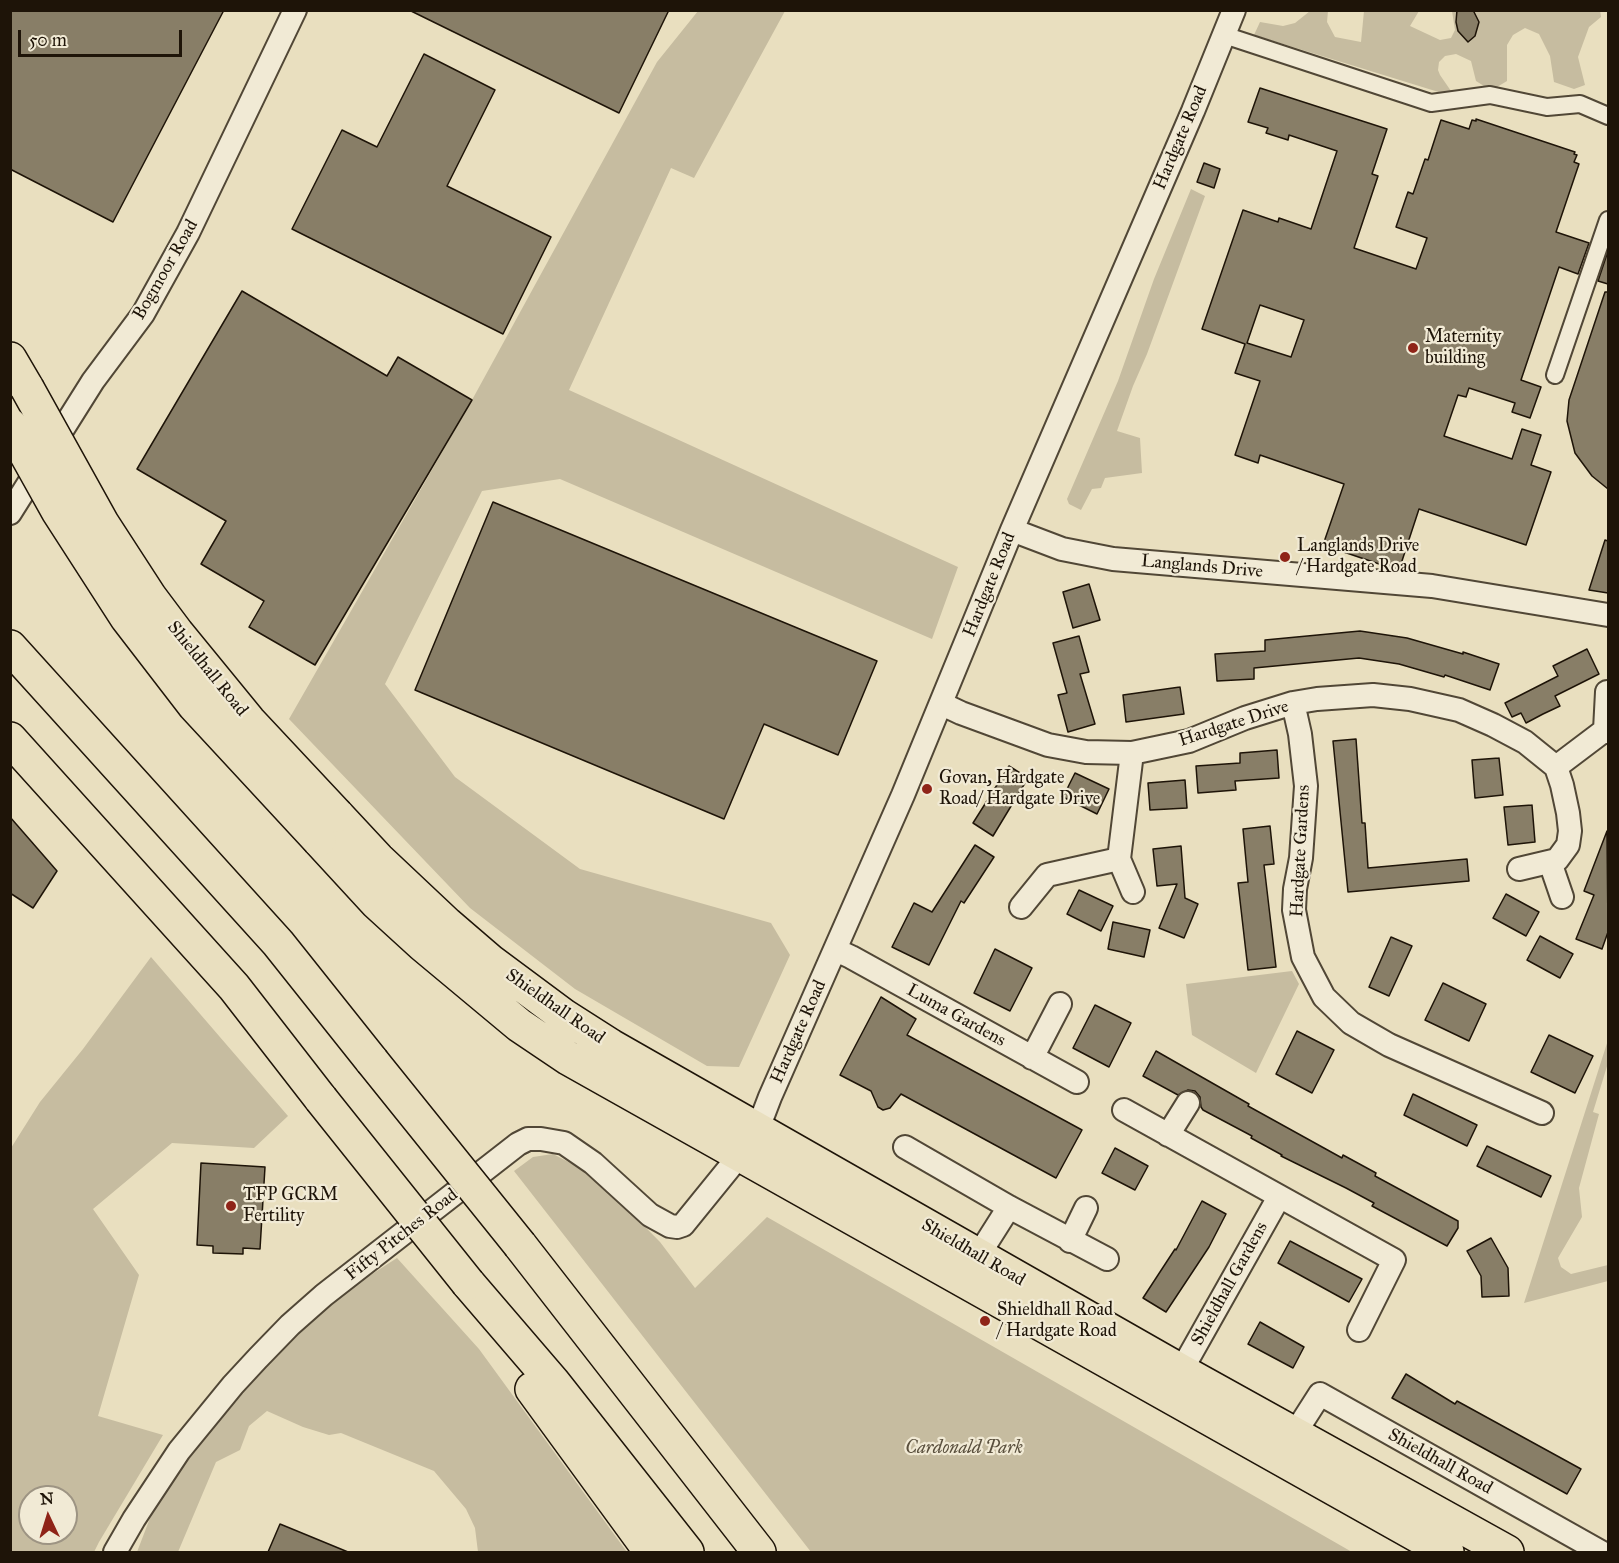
<!DOCTYPE html>
<style>
body{margin:0}
#map{position:relative;width:1619px;height:1563px;overflow:hidden;background:#e9dfbf;font-family:"IM FELL Great Primer",serif}
canvas{display:block}
.frame{position:absolute;inset:0;border:12px solid #1e1408;pointer-events:none}
.north{position:absolute;left:18px;top:1485px;width:60px;height:60px;box-sizing:border-box;background:#f1ead5;border:2px solid #9d9483;border-radius:50%;rotate:356deg;font-size:16px;font-weight:700;line-height:24px;text-align:center;color:#1e1408}
.north::after{content:'';display:block;margin:auto;width:21px;height:27px;background:#8f2418;clip-path:polygon(50% 0,100% 100%,50% 72%,0 100%)}
.scale{position:absolute;left:18px;top:30px;width:164px;height:27px;box-sizing:border-box;border:3px solid #1e1408;border-top:0;padding-left:8px;font-size:18px;line-height:21px;white-space:nowrap;color:#1e1408;-webkit-text-stroke:4px #f1ead5;paint-order:stroke}
</style>
<div id="map">
<canvas width="1619" height="1563"></canvas>
<div class="frame"></div>
<div class="north">N</div>
<div class="scale">50 m</div>
</div>
<script>
const context = document.querySelector('canvas').getContext('2d');
context.lineJoin = 'round';
function paint(path, color) {
  context.fillStyle = color;
  context.fill(path, 'evenodd');
}
function toPath(rows) {
  const path = new Path2D();
  for (const r of rows) {
    path.moveTo(r[0], r[1]);
    for (let i = 2; i < r.length; i += 2) path.lineTo(r[i], r[i + 1]);
  }
  return path;
}
function trace(path, color, width, dash) {
  context.strokeStyle = color;
  context.lineWidth = width;
  context.lineCap = dash ? 'butt' : 'round';
  context.setLineDash(dash || []);
  context.stroke(path);
}
function write(font, color, halo, rows, align = 'center') {
  context.font = font + ' "IM FELL Great Primer",serif';
  context.lineWidth = 4.5;
  context.setLineDash([]);
  context.textBaseline = 'middle';
  context.strokeStyle = halo;
  context.fillStyle = color;
  for (const [text, x, y, turn = 0] of rows) {
    context.save();
    context.translate(x, y);
    context.rotate((+turn || 0) * Math.PI / 180);
    context.textAlign = isNaN(turn) ? turn : align;
    if (halo) context.strokeText(text, 0, 0);
    context.fillText(text, 0, 0);
    context.restore();
  }
}
const green = toPath([
 [1600,10,1601,17,1589,27,1578,57,1585,85,1574,89,1554,82,1550,56,1539,34,1525,28,1513,35,1507,45,1507,81,1497,87,1484,86,1476,81,1471,61,1456,54,1445,56,1439,62,1438,70,1440,75,1451,91,1445,94,1254,35,1260,22,1283,26,1295,23,1310,11,1328,11,1327,22,1335,37,1361,42,1364,11,1419,11,1410,26,1440,40,1451,38,1455,30,1452,11],
 [698,11,785,11,694,178,671,168,569,390,958,567,932,639,560,479,482,491,385,684,455,777,580,869,771,923,790,955,739,1067,707,1066,575,989,470,908,289,719,472,400,657,62],
 [1191,189,1205,196,1147,354,1133,386,1117,431,1140,438,1142,473,1105,478,1101,488,1092,489,1081,510,1069,504,1067,499,1118,381,1154,279],
 [151,957,288,1116,254,1148,172,1143,93,1209,139,1275,98,1416,163,1435,99,1542,94,1552,11,1552,11,1148,40,1102,83,1049],
 [30,1497,66,1497,66,1533,30,1533],
 [1292,971,1299,984,1256,1073,1192,1035,1186,984],
 [1608,1040,1608,1063,1593,1112,1599,1114,1579,1188,1582,1217,1558,1258,1561,1267,1571,1274,1608,1265,1608,1281,1524,1303],
 [553,1154,594,1175,660,1242,695,1288,767,1217,1352,1552,811,1552,514,1171,533,1157],
 [397,1258,479,1349,627,1552,478,1552,475,1528,466,1509,434,1471,341,1433,329,1435,303,1427,267,1411,249,1426,240,1450,216,1462,178,1552,137,1552,160,1492,262,1365,327,1303]
]);
const building = toPath([
 [10,10,224,10,113,222,10,169,10,10],
 [409,10,669,10,619,113,409,10],
 [1457,10,1473,10,1479,22,1475,36,1468,42,1458,31,1456,22,1457,10],
 [424,54,495,90,447,186,551,237,503,334,292,229,342,130,377,147,424,54],
 [1260,88,1387,129,1372,174,1378,176,1354,248,1416,269,1427,238,1396,227,1408,192,1413,194,1425,159,1428,160,1441,120,1469,129,1472,120,1476,121,1476,119,1575,152,1574,154,1577,155,1574,162,1579,164,1556,232,1589,243,1578,274,1559,267,1521,380,1541,387,1530,418,1512,412,1515,403,1469,388,1466,397,1458,395,1444,436,1512,459,1522,429,1541,435,1531,465,1551,472,1526,545,1419,509,1399,570,1394,569,1323,545,1344,484,1260,455,1258,463,1235,455,1260,381,1235,373,1245,344,1202,329,1243,210,1278,222,1279,218,1311,229,1337,151,1289,135,1288,140,1266,133,1268,128,1248,122,1260,88],
 [1260,305,1304,320,1291,357,1247,343,1260,305],
 [1204,163,1220,169,1214,188,1197,182,1204,163],
 [1608,251,1608,284,1598,281,1608,251],
 [242,291,387,376,398,357,472,400,315,665,249,627,264,601,201,564,226,521,137,469,242,291],
 [1605,292,1608,292,1608,489,1592,476,1575,453,1567,421,1569,400,1605,292],
 [493,502,877,661,838,755,764,724,724,819,415,690,493,502],
 [1605,540,1608,541,1608,593,1589,590,1605,540],
 [1089,584,1100,620,1073,628,1063,592,1089,584],
 [1360,631,1407,638,1463,654,1463,652,1499,664,1490,690,1445,675,1444,677,1399,664,1359,658,1254,668,1254,679,1217,681,1215,654,1265,651,1265,640,1360,631],
 [1079,636,1089,672,1080,674,1095,724,1068,732,1058,695,1067,693,1053,643,1079,636],
 [1587,649,1599,674,1555,696,1560,706,1543,714,1526,723,1521,713,1512,717,1505,703,1558,676,1553,666,1587,649],
 [1180,687,1184,714,1126,722,1123,695,1180,687],
 [1356,739,1362,823,1365,823,1368,868,1467,859,1469,881,1348,892,1333,741,1356,739],
 [1277,750,1279,778,1235,781,1236,790,1198,793,1196,766,1240,763,1240,753,1277,750],
 [1499,758,1503,795,1475,798,1472,760,1499,758],
 [1009,766,1028,778,993,836,973,823,1009,766],
 [1075,773,1109,789,1097,814,1063,797,1075,773],
 [1185,780,1187,808,1150,810,1148,783,1185,780],
 [1532,805,1535,842,1508,845,1504,807,1532,805],
 [10,817,57,871,33,908,10,893,10,817],
 [1270,826,1274,864,1264,865,1276,967,1248,970,1238,883,1248,882,1243,829,1270,826],
 [1607,831,1608,932,1602,949,1576,939,1594,895,1584,891,1607,831],
 [975,845,994,857,964,903,961,901,929,965,892,947,914,903,932,912,975,845],
 [1181,846,1185,898,1198,904,1184,938,1159,928,1177,884,1157,886,1153,849,1181,846],
 [1079,890,1113,906,1101,931,1067,914,1079,890],
 [1506,894,1539,912,1526,936,1493,918,1506,894],
 [1113,922,1150,930,1144,957,1108,949,1113,922],
 [1540,936,1573,954,1560,978,1527,960,1540,936],
 [1391,937,1412,946,1389,996,1369,987,1391,937],
 [995,949,1032,968,1010,1011,974,993,995,949],
 [1443,983,1486,1004,1469,1041,1425,1020,1443,983],
 [881,997,916,1019,907,1035,1082,1130,1056,1178,901,1094,890,1108,883,1110,878,1107,871,1091,840,1075,881,997],
 [1095,1005,1131,1023,1109,1067,1073,1048,1095,1005],
 [1297,1031,1334,1050,1312,1093,1276,1074,1297,1031],
 [1549,1035,1593,1056,1575,1093,1531,1072,1549,1035],
 [1156,1051,1249,1104,1248,1106,1342,1158,1343,1155,1376,1173,1375,1176,1458,1221,1458,1228,1447,1246,1372,1206,1374,1203,1346,1188,1281,1156,1282,1155,1251,1138,1252,1136,1203,1110,1201,1107,1200,1097,1195,1091,1188,1090,1178,1095,1143,1076,1156,1051],
 [1413,1094,1477,1125,1467,1146,1404,1115,1413,1094],
 [1487,1146,1551,1176,1541,1197,1477,1166,1487,1146],
 [1115,1148,1148,1166,1135,1190,1102,1173,1115,1148],
 [201,1163,265,1167,260,1249,243,1248,243,1254,213,1253,213,1246,197,1245,201,1163],
 [1202,1201,1226,1214,1209,1247,1166,1312,1143,1298,1175,1249,1176,1250,1202,1201],
 [1491,1238,1508,1268,1509,1296,1482,1297,1481,1276,1467,1251,1491,1238],
 [1290,1241,1362,1279,1349,1302,1278,1263,1290,1241],
 [1260,1322,1304,1347,1293,1368,1248,1344,1260,1322],
 [1406,1374,1455,1404,1457,1401,1581,1469,1567,1494,1392,1398,1406,1374],
 [280,1524,348,1552,268,1552,280,1524]
]);
const pedestrian = toPath([
 [1224,35,1431,103,1490,95,1547,107,1580,104,1608,116],
 [1555,375,1608,220]
]);
const minor = toPath([
 [10,513,93,381,143,314,188,233,295,10],
 [1012,530,1062,549,1113,559,1432,586,1608,615],
 [1607,692,1605,730,1608,732],
 [1293,703,1300,734,1306,786,1301,858,1295,889,1294,910,1303,957,1324,997,1351,1023,1389,1045,1542,1113],
 [942,704,961,713,1048,745,1086,752,1132,753,1189,741,1245,718,1293,703,1317,699,1373,695,1410,699,1459,710,1493,725,1525,742,1556,767,1562,785,1568,813,1570,831,1568,845,1557,860,1519,869],
 [1132,753,1119,859,1133,892],
 [1556,767,1605,730],
 [1550,862,1562,897],
 [1021,907,1047,875,1119,859],
 [836,950,851,957,1077,1082],
 [1032,1058,1060,1004],
 [1124,1110,1394,1260,1359,1330],
 [1168,1135,1188,1103],
 [905,1147,1009,1207,1107,1259],
 [1070,1241,1086,1208],
 [978,1256,1009,1207],
 [1181,1371,1279,1197],
 [1288,1444,1320,1394,1601,1552],
 [115,1552,134,1519,179,1451,233,1385,258,1358,290,1325,324,1295,518,1144,528,1139,541,1139,564,1143,593,1163,650,1215,670,1226,677,1227,683,1225,739,1156,757,1131,770,1097,903,795,1012,530,1193,111,1234,10]
]);
const primary = toPath([
 [10,359,27,388],
 [337,815,378,859,447,924,490,961,564,1016,611,1046,1181,1371,1507,1552],
 [319,840,377,903,423,945,519,1025,568,1058,1447,1552]
]);
const motorway = toPath([
 [10,647,278,943,372,1061],
 [10,739,234,987,321,1099],
 [520,1245,759,1552],
 [468,1283,553,1382,687,1552],
 [532,1389,651,1552]
]);
const primaryBridge = toPath([
 [27,388,102,523,150,597,177,633,249,721,337,815],
 [10,425,58,511,127,618,194,705,319,840]
]);
const motorwayBridge = toPath([
 [372,1061,520,1245],
 [321,1099,468,1283]
]);
const markers = [
 [1413,348,6,"#8f2418"],
 [1285,557,6,"#8f2418"],
 [927,789,6,"#8f2418"],
 [231,1206,6,"#8f2418"],
 [985,1321,6,"#8f2418"]
];
const streetNames = [
 ["Hardgate Road",1181,138,-67],
 ["Bogmoor Road",166,270,-60],
 ["Langlands Drive",1202,567,5],
 ["Hardgate Road",990,585,-68],
 ["Shieldhall Road",207,669,51],
 ["Hardgate Drive",1234,724,-18],
 ["Hardgate Gardens",1301,851,-87],
 ["Shieldhall Road",555,1007,35],
 ["Luma Gardens",956,1016,29],
 ["Hardgate Road",799,1032,-66],
 ["Fifty Pitches Road",402,1235,-38],
 ["Shieldhall Road",973,1253,30],
 ["Shieldhall Gardens",1230,1284,-61],
 ["Shieldhall Road",1440,1462,29]
];
const poiNames = [
 ["Maternity",1425,338],
 ["building",1425,359],
 ["Langlands Drive",1297,547],
 ["/ Hardgate Road",1297,568],
 ["Govan, Hardgate",939,779],
 ["Road/ Hardgate Drive",939,800],
 ["TFP GCRM",243,1196],
 ["Fertility",243,1217],
 ["Shieldhall Road",997,1311],
 ["/ Hardgate Road",997,1332]
];
const parkNames = [
 ["Cardonald Park",964,1449]
];
paint(green, '#c6bca0');
paint(building, '#887e67');
trace(building, '#1e1408', 1.5);
trace(pedestrian, '#514736', 20);
trace(minor, '#514736', 26);
trace(primary, '#1e1408', 36);
trace(motorway, '#1e1408', 36);
trace(pedestrian, '#f1ead5', 16);
trace(minor, '#f1ead5', 22);
trace(primary, '#e9dfbf', 33);
trace(motorway, '#e9dfbf', 33);
trace(primaryBridge, '#1e1408', 36, []);
trace(motorwayBridge, '#1e1408', 36, []);
trace(primaryBridge, '#e9dfbf', 33);
trace(motorwayBridge, '#e9dfbf', 33);
for (const [x, y, r, color] of markers) {
  const dot = new Path2D();
  dot.arc(x, y, r, 0, 2 * Math.PI);
  context.fillStyle = color;
  context.fill(dot);
  trace(dot, '#f1ead5', 2);
}
write('18px', '#1e1408', '#f1ead5', streetNames);
write('18px', '#1e1408', '#f1ead5', poiNames, 'left');
write('italic 18px', '#594f3d', '#f1ead5', parkNames);
</script>
